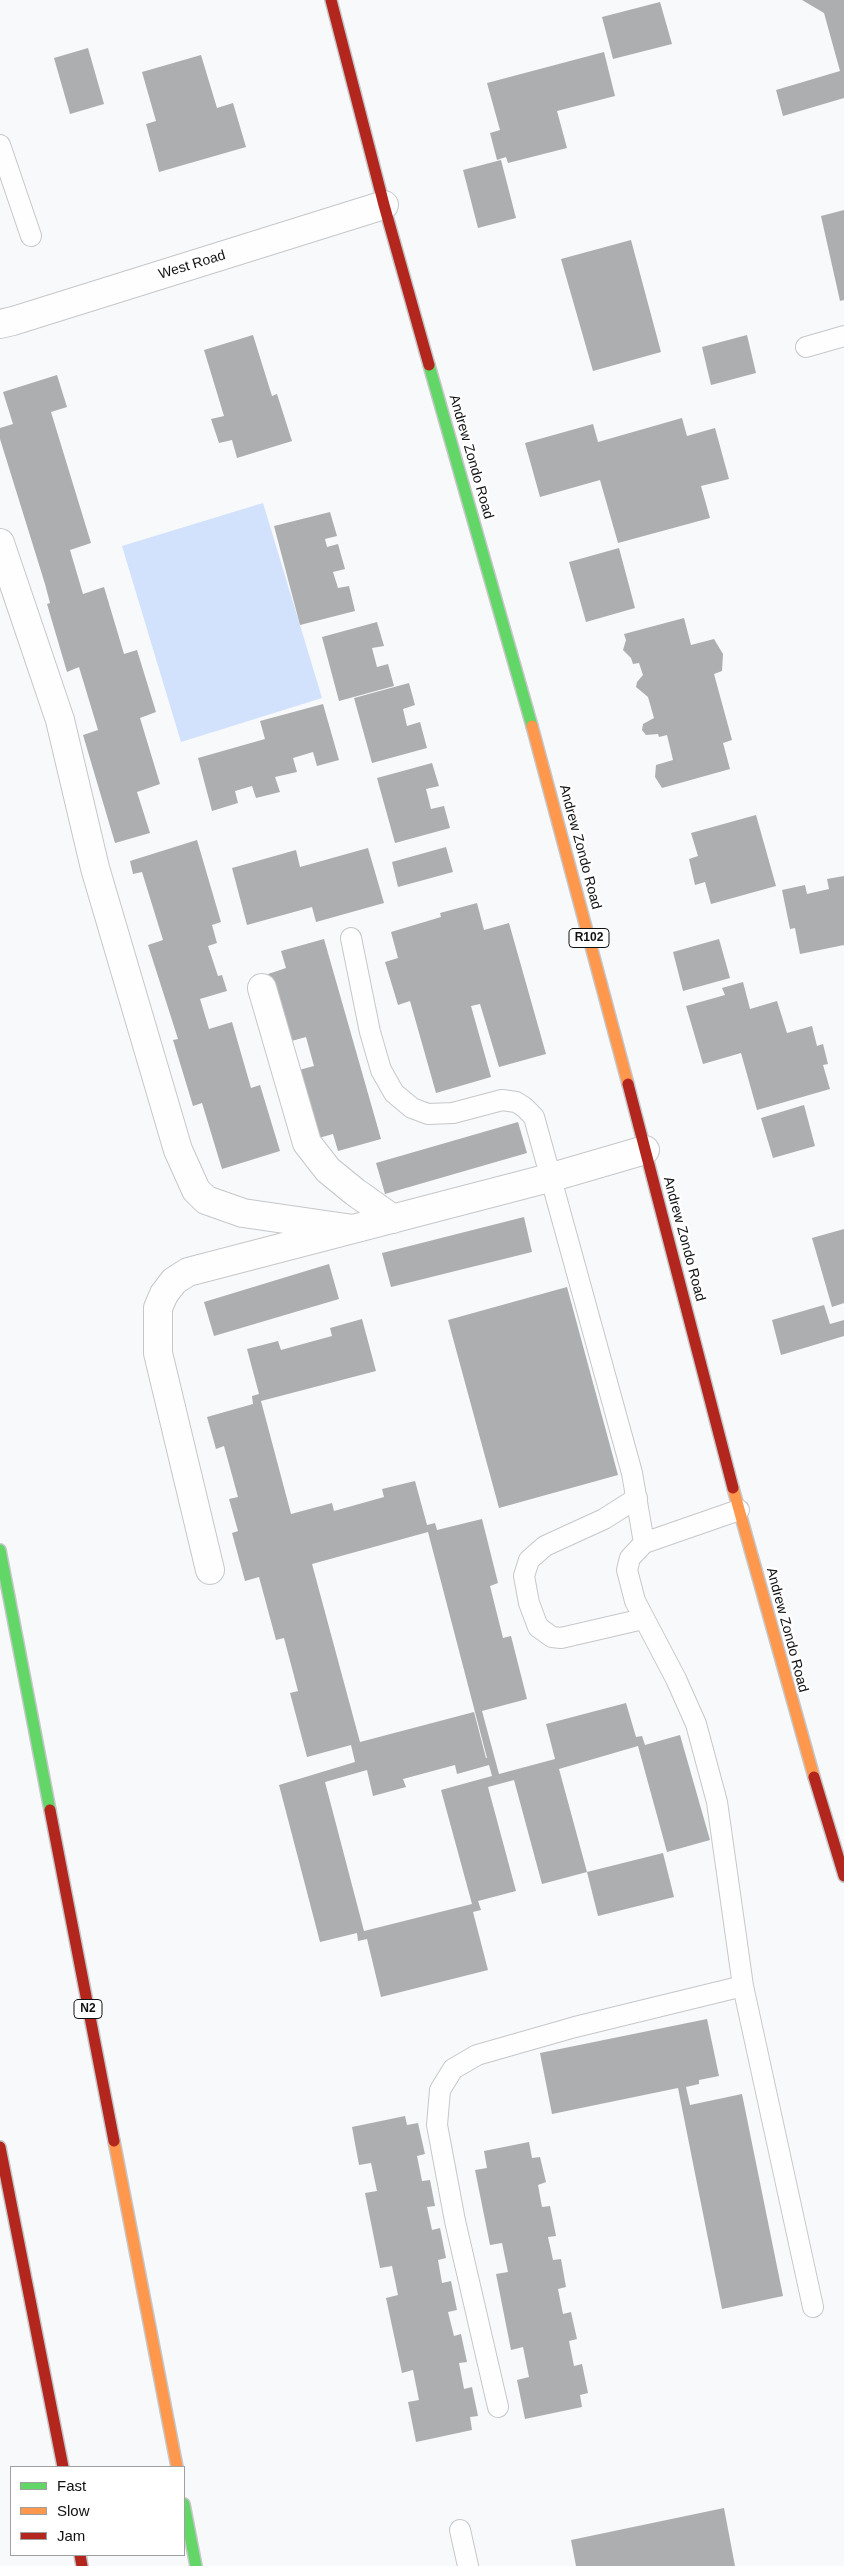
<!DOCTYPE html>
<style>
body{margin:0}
#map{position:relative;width:844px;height:2566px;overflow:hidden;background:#f7f9fb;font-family:Helvetica,sans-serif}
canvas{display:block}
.legend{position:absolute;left:10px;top:2466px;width:175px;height:90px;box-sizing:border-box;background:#fff;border:1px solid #9fa0a0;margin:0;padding:6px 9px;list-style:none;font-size:15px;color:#101112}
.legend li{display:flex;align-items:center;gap:10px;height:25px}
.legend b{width:25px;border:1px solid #9fa0a0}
</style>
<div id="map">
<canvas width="844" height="2566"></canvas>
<ul class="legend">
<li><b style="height:6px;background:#63d668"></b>Fast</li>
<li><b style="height:6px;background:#ff974d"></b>Slow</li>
<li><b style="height:6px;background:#b3261e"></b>Jam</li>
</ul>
</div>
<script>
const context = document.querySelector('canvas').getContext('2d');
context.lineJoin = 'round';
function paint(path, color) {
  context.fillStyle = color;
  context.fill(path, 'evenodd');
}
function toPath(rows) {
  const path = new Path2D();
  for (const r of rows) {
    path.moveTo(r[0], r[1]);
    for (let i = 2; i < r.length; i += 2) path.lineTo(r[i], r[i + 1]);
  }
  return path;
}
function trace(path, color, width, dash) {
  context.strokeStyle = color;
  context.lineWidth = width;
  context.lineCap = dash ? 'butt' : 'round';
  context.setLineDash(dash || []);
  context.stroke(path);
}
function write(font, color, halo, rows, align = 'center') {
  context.font = font + ' Helvetica,sans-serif';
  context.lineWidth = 5;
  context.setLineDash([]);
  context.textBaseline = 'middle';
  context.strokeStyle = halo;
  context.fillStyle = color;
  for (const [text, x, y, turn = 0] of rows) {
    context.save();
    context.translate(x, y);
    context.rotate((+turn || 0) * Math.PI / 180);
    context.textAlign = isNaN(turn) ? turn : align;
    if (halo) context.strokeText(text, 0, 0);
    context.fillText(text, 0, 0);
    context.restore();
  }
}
const green = toPath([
 [263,503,322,698,181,742,122,546]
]);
const building = toPath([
 [802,0,844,0,844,98,783,116,776,90,840,71,824,13],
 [660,2,672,44,613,59,602,17],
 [88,48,104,104,70,114,54,58],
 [604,52,615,96,557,111,567,148,508,163,506,157,497,160,490,133,500,130,487,83],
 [201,55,217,108,233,103,246,147,159,172,146,124,156,121,142,72],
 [501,160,516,218,478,228,463,170],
 [844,210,844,300,840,301,821,216],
 [631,240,661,352,593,371,561,259],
 [253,335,272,396,277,394,292,441,237,458,232,440,219,443,211,419,224,416,204,350],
 [747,335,756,373,711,385,702,347],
 [57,375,67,407,51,412,91,543,70,550,83,594,104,587,124,654,137,650,156,712,140,718,160,784,137,792,150,833,115,843,83,735,98,730,79,667,67,672,47,604,50,603,45,584,0,439,0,428,13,424,3,392],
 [682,418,687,436,715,428,729,479,701,486,710,518,618,543,600,480,540,497,525,443,593,424,598,442],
 [330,512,337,536,325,539,327,547,338,544,345,569,333,572,338,588,349,586,355,611,300,625,274,526],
 [619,548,635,608,586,622,569,562],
 [684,618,691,645,714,639,723,654,722,671,714,674,732,740,723,743,730,769,662,788,655,777,656,765,673,760,667,735,659,737,658,734,646,735,642,730,643,724,654,718,648,697,636,687,637,682,643,675,639,663,633,664,631,658,623,650,626,640,624,634],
 [377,622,384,646,372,648,377,667,388,664,394,686,339,701,322,637],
 [409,683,415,705,403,709,407,726,420,722,427,748,372,763,354,698],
 [323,704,339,760,317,766,313,752,293,758,297,772,275,777,280,792,256,798,252,786,235,791,238,803,212,811,198,758,265,739,260,721],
 [432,763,439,786,426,789,431,809,444,806,450,828,395,843,377,778],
 [756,815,776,886,711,904,705,882,695,885,689,859,698,856,691,833],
 [197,840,221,922,212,925,217,943,208,946,218,976,222,975,227,991,200,999,209,1029,232,1022,251,1088,260,1085,280,1151,222,1169,202,1103,193,1106,173,1040,178,1039,148,945,163,940,142,872,133,874,130,861],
 [446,847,453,872,398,887,392,862],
 [368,848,384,903,316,922,312,907,247,925,232,868,296,850,300,867],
 [844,876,844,945,800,954,795,928,790,929,782,890,805,885,807,894,829,889,827,879],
 [477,903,484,930,509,923,546,1054,499,1067,480,1004,471,1006,491,1077,436,1093,410,1001,398,1005,385,962,398,958,391,932,441,917,440,913],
 [324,939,381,1139,338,1151,333,1134,315,1139,295,1071,314,1066,306,1037,288,1042,268,974,286,968,281,951],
 [719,939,730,978,683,991,673,952],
 [743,982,750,1009,777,1001,787,1033,812,1026,817,1046,823,1044,828,1064,823,1065,830,1089,757,1110,741,1053,703,1064,686,1006,725,995,722,988],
 [804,1105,815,1146,773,1158,761,1118],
 [518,1122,527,1153,385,1194,376,1163],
 [524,1217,532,1252,391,1287,382,1253],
 [844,1229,844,1303,832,1307,812,1238],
 [329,1264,339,1299,214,1336,204,1302],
 [567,1287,618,1475,499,1508,448,1320],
 [824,1305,830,1324,844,1320,844,1336,781,1355,772,1320],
 [362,1319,376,1371,261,1401,291,1514,332,1503,334,1511,384,1497,382,1489,415,1481,427,1525,435,1523,437,1530,482,1519,498,1583,490,1586,503,1638,511,1636,527,1699,482,1711,499,1774,555,1759,546,1724,626,1703,636,1737,642,1736,645,1745,680,1735,710,1840,667,1852,638,1746,559,1769,587,1872,542,1884,514,1780,488,1787,516,1891,478,1901,481,1910,473,1912,488,1970,381,1997,367,1939,358,1941,357,1933,320,1942,279,1785,355,1762,351,1745,307,1757,290,1693,298,1691,284,1638,276,1640,259,1577,245,1581,232,1533,238,1531,229,1499,238,1497,224,1446,216,1449,207,1417,253,1404,252,1396,259,1394,247,1349,278,1341,281,1350,332,1336,330,1328],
 [428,1532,487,1758,486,1758,474,1712,360,1742,312,1564],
 [455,1765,457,1774,489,1765,492,1776,441,1790,472,1904,364,1931,325,1782,367,1770,373,1796,406,1787,403,1779],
 [663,1853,674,1897,598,1916,587,1872],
 [707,2019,719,2076,699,2080,699,2084,686,2087,690,2105,742,2094,783,2296,722,2309,678,2088,552,2114,540,2053],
 [405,2116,407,2125,418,2123,425,2154,417,2156,422,2181,430,2180,435,2206,427,2207,432,2230,440,2228,446,2258,438,2260,442,2283,451,2281,457,2310,448,2312,454,2336,461,2334,467,2362,459,2363,464,2389,472,2387,478,2416,470,2417,472,2430,416,2442,408,2402,419,2400,413,2370,402,2373,386,2298,398,2295,392,2266,380,2268,365,2193,377,2191,371,2163,359,2165,352,2127],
 [529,2142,532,2158,540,2157,546,2182,538,2185,542,2207,550,2206,556,2236,548,2237,553,2260,561,2259,566,2287,558,2289,563,2314,571,2312,577,2339,569,2341,574,2366,582,2364,588,2393,580,2395,582,2407,525,2419,517,2380,529,2377,523,2347,511,2350,496,2274,508,2272,502,2243,490,2245,475,2170,487,2168,484,2151],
 [724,2508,735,2566,576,2566,571,2540]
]);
const lane = toPath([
 [0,145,31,236],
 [806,347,844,336],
 [351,938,370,1032,381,1070,394,1093,412,1108,428,1114,453,1113,502,1100,516,1102,524,1107,534,1117,632,1473,644,1543],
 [637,1498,604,1519,545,1546,529,1560,524,1576,529,1603,538,1627,552,1637,561,1638,643,1619],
 [739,1510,644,1543,630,1558,627,1570,635,1601,676,1679,696,1724,717,1802,743,1986,813,2307],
 [498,2407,455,2221,437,2125,440,2090,453,2069,477,2055,575,2027,743,1986],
 [460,2530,468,2566]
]);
const street = toPath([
 [0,324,13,321,384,205],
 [0,543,60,720,95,868,178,1150,196,1190,206,1200,243,1213,353,1229],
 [262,988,307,1143,328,1170,355,1192,393,1219],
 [210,1570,158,1353,158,1308,164,1294,174,1281,188,1272,549,1178,645,1150]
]);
const fast = toPath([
 [429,365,532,726],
 [0,1550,50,1810],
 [184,2504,196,2566]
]);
const slow = toPath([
 [532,726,628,1084],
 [733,1488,814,1777],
 [114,2141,177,2467]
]);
const jam = toPath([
 [331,0,384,205,429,365],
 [628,1084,733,1488],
 [814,1777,844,1876],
 [50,1810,114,2141],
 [0,2147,63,2467],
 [80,2555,82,2566]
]);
const shields = [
 [589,938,40],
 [88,2009,28]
];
const shieldNames = [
 ["R102",589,938],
 ["N2",88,2009]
];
const streetNames = [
 ["West Road",192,265,-17],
 ["Andrew Zondo Road",471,457,74],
 ["Andrew Zondo Road",580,847,75],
 ["Andrew Zondo Road",684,1239,75],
 ["Andrew Zondo Road",787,1630,75]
];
paint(green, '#d2e1fc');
paint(building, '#acaeaf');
trace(lane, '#c6c7c9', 22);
trace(street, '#c6c7c9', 30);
trace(fast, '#c6c7c9', 14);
trace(slow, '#c6c7c9', 14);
trace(jam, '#c6c7c9', 14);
trace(lane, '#fefefe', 20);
trace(street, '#fefefe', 28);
trace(fast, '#63d668', 11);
trace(slow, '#ff974d', 11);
trace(jam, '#b3261e', 11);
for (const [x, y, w] of shields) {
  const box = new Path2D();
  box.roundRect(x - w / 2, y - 9.5, w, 19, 4);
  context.fillStyle = '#fff';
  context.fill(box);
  trace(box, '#101112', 1);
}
write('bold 12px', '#101112', null, shieldNames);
write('14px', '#101112', '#fff', streetNames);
</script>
